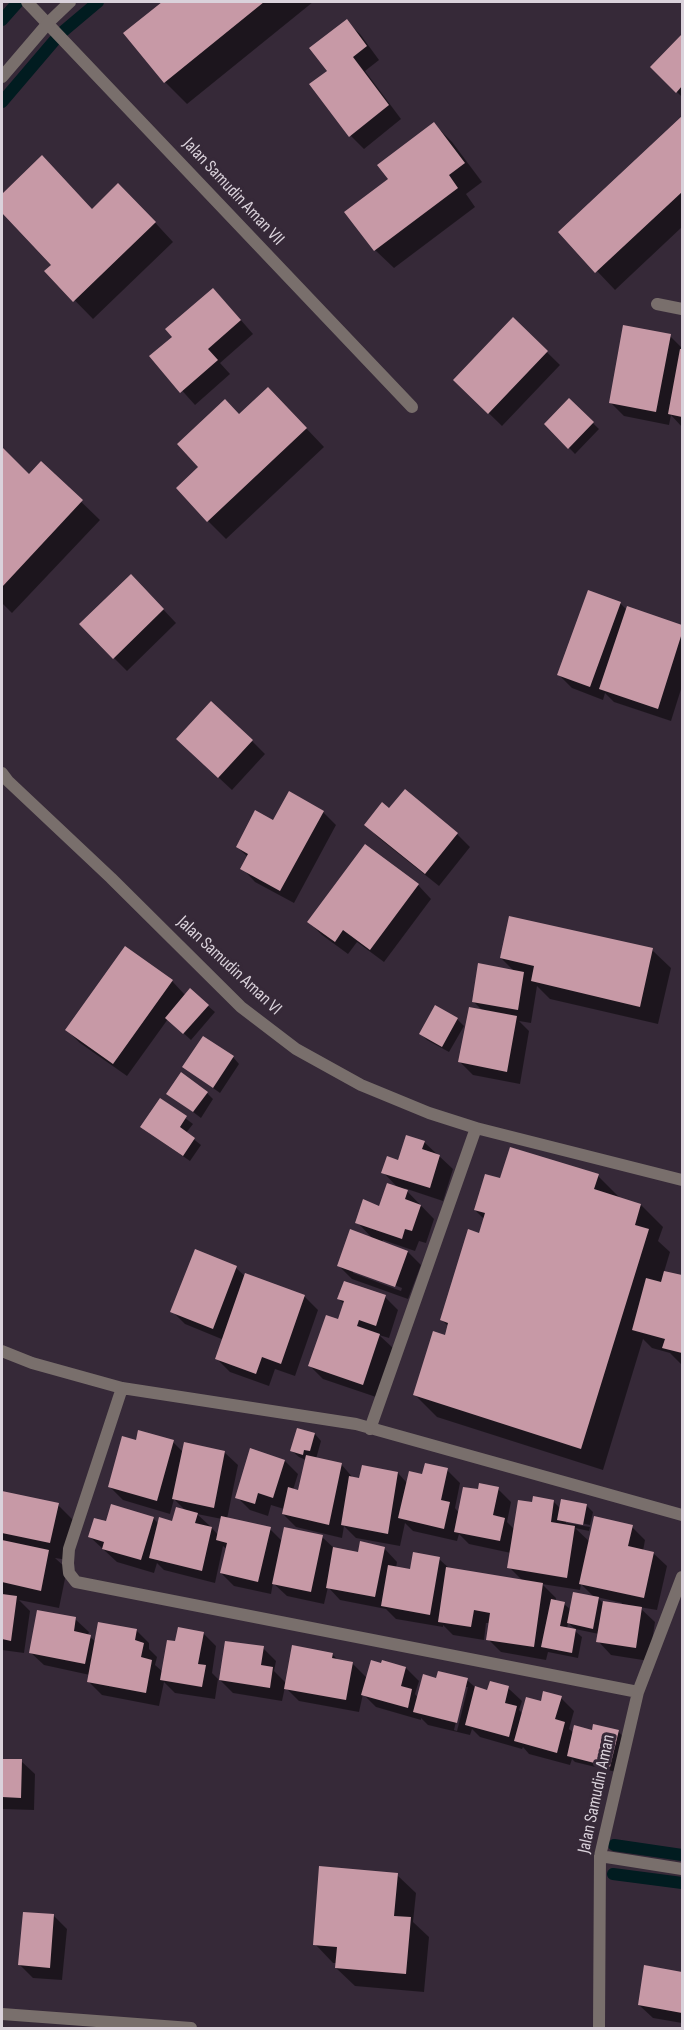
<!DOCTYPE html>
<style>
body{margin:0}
#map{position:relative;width:684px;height:2030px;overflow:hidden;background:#362938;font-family:"Sofia Sans Condensed",sans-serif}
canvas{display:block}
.frame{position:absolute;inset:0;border:3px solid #dad2db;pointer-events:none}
</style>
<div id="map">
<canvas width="684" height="2030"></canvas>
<div class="frame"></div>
</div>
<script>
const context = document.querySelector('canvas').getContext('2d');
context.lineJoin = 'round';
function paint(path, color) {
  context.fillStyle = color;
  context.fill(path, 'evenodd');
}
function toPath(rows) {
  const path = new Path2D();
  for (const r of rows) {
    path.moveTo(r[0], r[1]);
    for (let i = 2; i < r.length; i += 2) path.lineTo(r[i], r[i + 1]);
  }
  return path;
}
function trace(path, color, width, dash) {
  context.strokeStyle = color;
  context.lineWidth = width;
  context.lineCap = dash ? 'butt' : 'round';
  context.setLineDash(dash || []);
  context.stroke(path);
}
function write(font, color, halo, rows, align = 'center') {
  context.font = font + ' "Sofia Sans Condensed",sans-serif';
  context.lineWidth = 6;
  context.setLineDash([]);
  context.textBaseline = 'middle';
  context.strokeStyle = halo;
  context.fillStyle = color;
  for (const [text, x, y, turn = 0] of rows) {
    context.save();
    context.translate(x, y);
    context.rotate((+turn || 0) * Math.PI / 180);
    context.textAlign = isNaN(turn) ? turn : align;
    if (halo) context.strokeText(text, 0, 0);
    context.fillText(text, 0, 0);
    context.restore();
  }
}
const shadow = toPath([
 [164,2,313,2,187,104,165,82,125,33],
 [346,21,360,34,379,60,365,71,401,119,364,149,351,136],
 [682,36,682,97,652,67],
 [682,118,682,227,615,290,560,232],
 [434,124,452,142,482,182,466,194,475,207,394,268,375,250,390,179],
 [42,157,92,210,137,203,173,242,93,319,46,271,53,265,2,211,2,196],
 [226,303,253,334,220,363,230,374,195,405,151,356],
 [513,319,560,365,502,426,468,393],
 [670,336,682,348,682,427,671,415,669,425,624,416,611,403],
 [569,400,599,429,575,454,546,424],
 [286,407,324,447,226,539,208,521,200,467,239,416],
 [2,449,29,476,41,463,100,520,12,613,2,603],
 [144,589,176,623,127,671,114,658],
 [620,603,627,610,628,608,682,626,682,686,671,721,614,702,605,693,603,700,572,688,559,675],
 [252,741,265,754,232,790,191,752],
 [390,810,457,834,470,847,439,886,379,838,366,825],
 [323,812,336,825,294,903,255,882,242,868,248,857,237,847],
 [418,885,431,899,384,962,357,942,348,954,322,935,309,922],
 [652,950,671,968,658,1024,550,999,537,986,531,1023,519,1021,529,1031,520,1084,473,1075,460,1062,483,1011,473,1001,515,972,501,958],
 [172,981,186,996,208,1006,215,1012,191,1040,168,1019,127,1076,80,1043,67,1030],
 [457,1019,464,1026,449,1052,427,1040,421,1034],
 [233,1057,239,1064,220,1093,184,1067],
 [168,1093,207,1093,213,1099,201,1118],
 [161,1100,193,1124,186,1133,201,1145,190,1161,149,1133],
 [424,1142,453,1169,443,1201,404,1188,434,1219,426,1243,419,1241,415,1251,383,1240,382,1243,408,1252,421,1265,408,1299,352,1279,339,1266,374,1240,357,1222,380,1208,399,1189,383,1172],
 [353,1270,402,1288,401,1291,353,1273],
 [598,1176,620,1198,641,1205,663,1227,658,1241,670,1252,664,1272,682,1277,682,1365,670,1353,652,1348,643,1339,603,1470,437,1417,415,1395,446,1337,449,1327,442,1320,480,1235,484,1219,475,1210,501,1180],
 [236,1268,246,1277,246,1275,305,1297,318,1310,295,1376,275,1369,269,1386,230,1372,217,1359,224,1340,185,1324,172,1311],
 [385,1297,398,1310,389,1338,379,1335,393,1348,376,1397,323,1379,310,1366,339,1321,344,1304,339,1299],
 [315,1434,321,1441,316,1459,341,1464,354,1479,398,1473,407,1483,423,1476,447,1470,460,1483,455,1508,459,1513,479,1491,498,1489,511,1502,507,1522,515,1530,534,1504,554,1502,561,1509,586,1505,593,1512,590,1525,566,1520,566,1523,590,1527,589,1531,575,1528,590,1542,632,1527,645,1540,643,1551,653,1553,667,1566,657,1610,639,1607,655,1622,649,1661,611,1655,598,1641,599,1634,575,1629,568,1623,567,1629,575,1631,582,1637,578,1658,548,1652,546,1660,501,1652,488,1639,490,1623,486,1623,484,1640,453,1635,443,1625,443,1627,396,1619,386,1609,340,1600,328,1587,324,1604,287,1596,273,1583,271,1594,234,1586,221,1573,227,1549,223,1546,215,1583,164,1570,157,1563,154,1573,117,1562,90,1537,107,1523,153,1518,159,1524,174,1523,186,1511,174,1499,170,1514,123,1500,110,1487,137,1442,173,1442,183,1452,224,1452,238,1465,227,1519,270,1529,282,1541,322,1537,334,1548,359,1553,384,1548,397,1562,396,1568,411,1570,439,1559,450,1569,523,1581,509,1567,511,1553,469,1544,459,1534,457,1541,413,1531,405,1523,400,1546,356,1538,344,1526,342,1538,296,1527,283,1514,284,1509,271,1505,268,1516,250,1510,237,1497,285,1461,298,1474,293,1490,299,1491,306,1460,299,1457,292,1451],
 [197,1514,222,1519,219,1536,211,1527],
 [542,1584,580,1590,581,1584,595,1598,571,1610,564,1604,555,1602,556,1598],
 [597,1597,622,1603,621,1605,602,1602],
 [2,1493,58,1505,76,1523,68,1560,55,1558,67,1569,59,1608,19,1600,30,1611,24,1653,2,1650],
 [75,1619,89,1632,88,1635,96,1642,136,1630,149,1643,149,1649,157,1657,155,1665,163,1672,203,1633,216,1646,212,1673,218,1679,215,1699,175,1693,164,1682,159,1706,102,1695,89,1682,90,1675,44,1665,30,1652],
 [263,1648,276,1661,274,1671,287,1684,332,1654,339,1661,352,1663,367,1678,406,1668,419,1681,415,1694,418,1698,437,1680,467,1680,476,1688,488,1692,508,1688,522,1701,519,1710,523,1714,542,1703,561,1698,574,1711,569,1729,574,1733,618,1731,624,1738,616,1772,575,1762,572,1759,570,1765,529,1754,523,1747,522,1749,480,1737,472,1729,470,1735,428,1725,421,1718,421,1720,376,1707,363,1694,359,1712,299,1701,285,1687,282,1701,233,1693,220,1680],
 [464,1687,468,1687,457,1731,454,1730],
 [2,1760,21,1761,35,1774,34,1810,2,1809],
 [397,1875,416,1893,413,1922,429,1937,424,1992,355,1986,336,1968,337,1963,333,1963,315,1944],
 [54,1916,67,1929,62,1980,33,1978,19,1964],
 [646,1967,682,1974,682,2023,653,2018,639,2005]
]);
const stream = toPath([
 [2,20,18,2],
 [2,102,60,34,98,2],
 [614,1845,682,1855],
 [613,1874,682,1883]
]);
const building = toPath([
 [162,2,264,2,164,83,123,33],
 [347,19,367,46,353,57,389,105,349,137,309,84,327,71,309,48],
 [682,34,682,86,676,93,650,67],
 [682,116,682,192,595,273,558,232],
 [434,122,465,163,449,175,458,188,374,251,344,212,388,179,377,165],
 [42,155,92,209,118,183,156,222,73,302,44,271,51,265,2,213,2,194],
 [213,288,241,320,208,349,218,360,180,393,149,356,172,337,165,329],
 [513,317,548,351,488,414,453,380],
 [623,325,671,334,656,412,609,403],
 [680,349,682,349,682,417,668,414],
 [268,387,307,428,207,522,176,488,198,467,177,444,225,399,239,414],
 [569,398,594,422,568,449,544,424],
 [2,447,29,474,41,461,83,500,2,587],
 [131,574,164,609,113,659,79,624],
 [588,590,621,602,590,687,557,675],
 [627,606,682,625,682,633,658,709,599,689],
 [211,701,253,740,218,778,176,739],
 [405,789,458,833,425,874,364,825,382,802,389,808],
 [289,791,324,811,280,891,240,869,248,854,236,847,255,810,273,820],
 [365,844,419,884,370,950,343,930,335,942,307,922],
 [509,916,653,948,640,1007,531,981,534,966,500,958],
 [125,946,173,980,113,1064,65,1030],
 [478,963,524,972,518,1010,472,1002],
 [190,988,209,1005,183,1034,165,1018],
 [435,1005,458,1018,442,1047,419,1034],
 [469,1007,517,1016,507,1072,458,1062],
 [203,1036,234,1056,213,1088,182,1067],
 [181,1072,208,1092,193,1112,166,1094],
 [160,1098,187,1116,180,1127,195,1138,183,1156,140,1127],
 [406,1135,425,1141,422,1149,440,1155,430,1188,381,1173,387,1156,398,1160],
 [510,1147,599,1174,594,1189,641,1204,635,1225,649,1229,581,1449,413,1395,433,1331,445,1335,448,1323,440,1320,468,1229,479,1233,485,1213,474,1210,485,1174,500,1178],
 [387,1183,408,1190,405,1199,421,1205,412,1231,405,1229,402,1239,355,1223,363,1199,379,1206],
 [350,1229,408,1251,395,1287,337,1266],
 [195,1249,237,1266,213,1329,170,1312],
 [664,1271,682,1275,682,1353,662,1348,665,1339,632,1330,646,1278,661,1282],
 [245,1273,305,1295,281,1364,262,1357,256,1374,215,1359],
 [344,1281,386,1295,376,1326,359,1320,357,1326,380,1334,363,1385,308,1366,326,1315,338,1319,344,1301,337,1299],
 [297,1428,315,1433,310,1451,304,1450,303,1455,290,1451],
 [138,1430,174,1440,157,1501,108,1487,122,1436,136,1440],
 [184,1442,225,1451,214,1508,172,1499],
 [250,1448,285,1460,273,1498,258,1493,255,1504,235,1498],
 [306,1455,342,1463,329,1525,282,1514,288,1487,298,1490],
 [425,1463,448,1468,441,1500,450,1502,444,1529,398,1518,409,1471,422,1474],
 [362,1465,398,1472,388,1534,341,1525,349,1476,359,1478],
 [479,1483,499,1487,493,1515,505,1518,500,1541,454,1532,463,1487,478,1489],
 [2,1491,59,1503,50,1543,2,1533],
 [533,1496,554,1500,551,1522,575,1526,567,1578,507,1568,518,1500,532,1502],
 [561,1499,587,1504,583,1525,557,1520],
 [111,1504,154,1517,141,1560,102,1549,104,1542,88,1537,94,1518,106,1521],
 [176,1507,198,1513,195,1523,212,1527,202,1571,149,1558,159,1517,172,1521],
 [221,1516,271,1527,258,1582,220,1573,227,1543,216,1540],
 [594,1516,633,1525,628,1546,654,1552,644,1598,579,1584],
 [284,1527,323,1535,311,1592,272,1584],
 [2,1540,49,1550,41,1591,2,1582],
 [360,1541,385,1547,375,1597,326,1588,333,1547,358,1552],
 [413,1552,440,1557,430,1615,381,1606,388,1565,410,1569],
 [446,1567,543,1583,534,1647,486,1640,490,1613,474,1610,471,1627,438,1622],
 [573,1592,599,1597,593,1629,567,1623],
 [2,1594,17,1596,11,1641,2,1639],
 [551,1599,565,1602,560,1626,576,1629,572,1653,541,1647],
 [603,1601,642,1607,636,1648,596,1642],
 [37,1610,76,1617,74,1631,91,1635,85,1664,29,1653],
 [98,1622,137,1629,135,1640,144,1643,141,1657,152,1660,146,1693,87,1682],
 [178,1627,204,1632,198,1664,206,1665,202,1687,160,1680,167,1640,175,1641],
 [225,1641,264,1646,261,1665,273,1667,270,1688,219,1680],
 [292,1645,333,1653,332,1658,353,1662,346,1700,284,1689],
 [371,1660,381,1663,382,1660,406,1667,401,1686,412,1689,408,1708,361,1695],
 [438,1671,468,1678,457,1723,413,1712,423,1674,436,1678],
 [490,1681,509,1686,505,1703,517,1706,509,1737,465,1725,475,1686,487,1690],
 [543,1691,562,1696,555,1719,565,1722,557,1753,514,1741,526,1697,541,1701],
 [593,1724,619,1730,610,1767,567,1756,574,1725,592,1730],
 [2,1759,22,1759,21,1798,2,1797],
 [319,1866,398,1873,394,1916,411,1917,406,1974,335,1968,337,1947,313,1945],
 [23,1912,54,1914,50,1968,18,1965],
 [644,1965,682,1972,682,2013,638,2005]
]);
const minor = toPath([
 [27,2,412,407],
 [657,304,682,309],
 [2,773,8,781,111,878,241,1007,296,1049,361,1085,429,1113,476,1128,682,1180],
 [2,1351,32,1363,122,1388,356,1424,682,1515],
 [122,1388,69,1549,68,1563,69,1573,76,1582,638,1692],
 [370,1429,476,1128],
 [600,1856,682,1869],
 [2,2014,191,2028],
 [599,2028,600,1856,638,1692,682,1577]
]);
const tertiary = toPath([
 [2,77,49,22,70,2]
]);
const streetNames = [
 ["Jalan Samudin Aman VII",233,192,47],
 ["Jalan Samudin Aman VI",229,966,43],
 ["Jalan Samudin Aman",597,1794,-78]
];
paint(shadow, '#0007');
trace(stream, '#011c20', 12);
paint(building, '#c799a6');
trace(minor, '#796f6c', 12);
trace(tertiary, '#796f6c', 12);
write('18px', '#dad2db', '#362938', streetNames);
</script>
